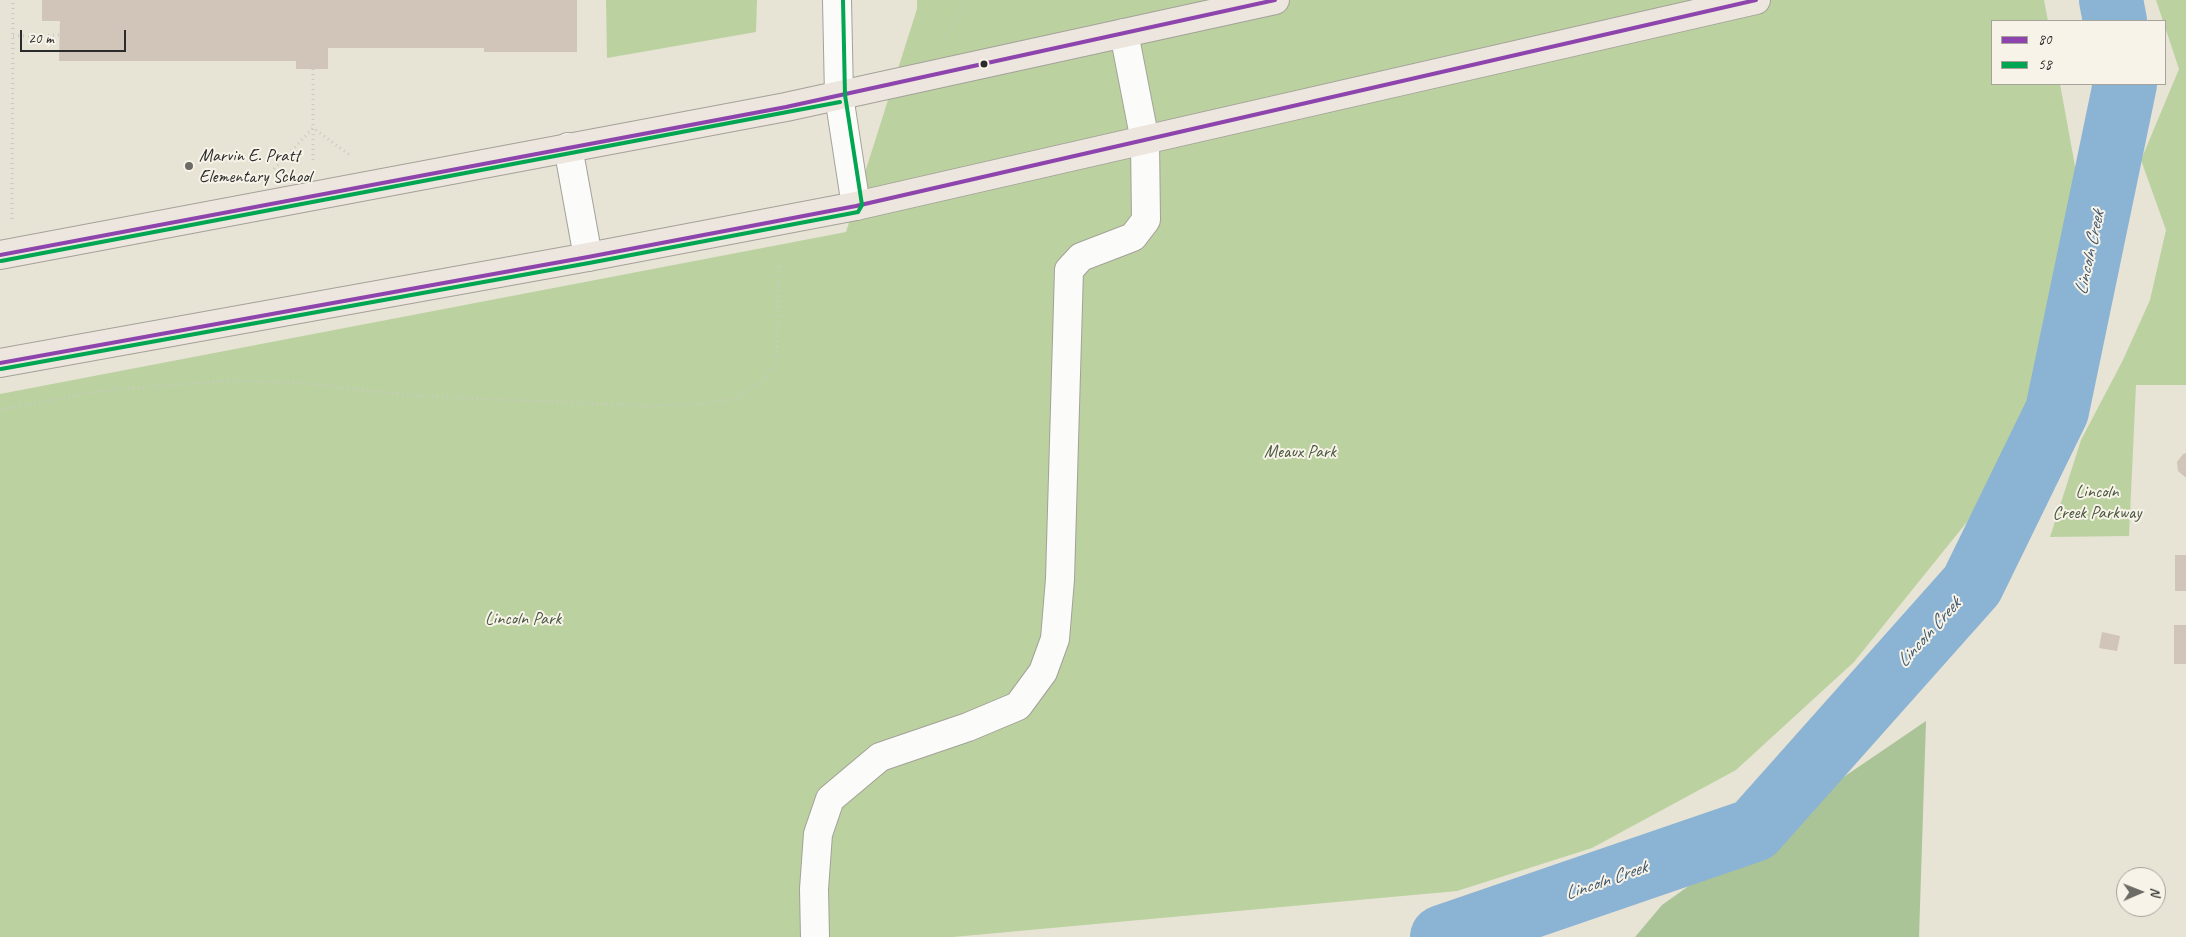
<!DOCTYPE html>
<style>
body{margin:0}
#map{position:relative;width:2186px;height:937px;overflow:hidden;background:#e7e3d5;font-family:Caveat,sans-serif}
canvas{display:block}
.legend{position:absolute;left:1991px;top:20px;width:175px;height:65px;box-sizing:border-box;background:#f7f3e8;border:1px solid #a5a39c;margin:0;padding:6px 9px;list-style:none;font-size:15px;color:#2b2b2b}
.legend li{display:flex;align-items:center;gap:10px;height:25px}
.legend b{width:25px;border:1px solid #a5a39c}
.north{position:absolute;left:2116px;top:867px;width:50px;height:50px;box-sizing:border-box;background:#f7f3e8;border:1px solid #a5a39c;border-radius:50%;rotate:89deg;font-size:14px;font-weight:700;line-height:20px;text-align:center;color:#2b2b2b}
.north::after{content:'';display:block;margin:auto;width:18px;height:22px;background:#6d6b66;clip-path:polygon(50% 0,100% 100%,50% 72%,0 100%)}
.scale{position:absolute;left:20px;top:30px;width:106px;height:22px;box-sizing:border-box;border:2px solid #2b2b2b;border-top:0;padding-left:6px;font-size:15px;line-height:18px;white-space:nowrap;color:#2b2b2b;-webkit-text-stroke:4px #f7f3e8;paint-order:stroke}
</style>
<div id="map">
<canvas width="2186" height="937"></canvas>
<ul class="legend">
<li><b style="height:6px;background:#8e44ad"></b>80</li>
<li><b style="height:6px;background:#00a651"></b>58</li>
</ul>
<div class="north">N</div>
<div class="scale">20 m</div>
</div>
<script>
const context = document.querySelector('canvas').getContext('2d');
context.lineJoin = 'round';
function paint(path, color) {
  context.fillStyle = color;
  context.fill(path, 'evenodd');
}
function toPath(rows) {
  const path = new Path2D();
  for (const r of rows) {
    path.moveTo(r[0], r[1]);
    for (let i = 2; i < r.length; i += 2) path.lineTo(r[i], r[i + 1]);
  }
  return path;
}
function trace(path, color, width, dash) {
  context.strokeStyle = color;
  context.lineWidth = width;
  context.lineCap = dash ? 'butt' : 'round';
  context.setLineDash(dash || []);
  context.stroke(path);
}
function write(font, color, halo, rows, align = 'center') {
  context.font = font + ' Caveat,sans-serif';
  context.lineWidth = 4;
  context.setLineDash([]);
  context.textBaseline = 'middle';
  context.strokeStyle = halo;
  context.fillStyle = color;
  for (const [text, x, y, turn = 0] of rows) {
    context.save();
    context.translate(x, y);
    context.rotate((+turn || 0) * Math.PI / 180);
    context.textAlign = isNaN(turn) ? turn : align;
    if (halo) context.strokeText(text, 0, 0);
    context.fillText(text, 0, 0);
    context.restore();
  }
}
const green = toPath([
 [606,0,757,0,756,32,607,58],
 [917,0,2044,0,2048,21,1992,21,1992,84,2060,84,2077,177,2066,316,2000,481,1854,662,1736,770,1592,848,1457,891,953,937,0,937,0,394,846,232,917,9],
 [2156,0,2186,0,2186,385,2136,385,2129,536,2050,537,2081,440,2123,360,2150,300,2166,230,2141,160,2179,69]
]);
const forest = toPath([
 [1926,721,1919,937,1635,937,1662,905,1801,806]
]);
const river = toPath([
 [2111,0,2115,21],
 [1442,937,1754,830,1972,585,2057,411,2125,84]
]);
const building = toPath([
 [42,0,577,0,577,52,484,52,484,48,328,48,328,69,296,69,296,61,59,61,60,21,42,21],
 [2186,453,2186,477,2185,477,2178,471,2177,462,2183,454],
 [2175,555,2186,555,2186,591,2175,591],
 [2174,625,2186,625,2186,664,2174,664],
 [2102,632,2120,636,2117,651,2099,648]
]);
const path = toPath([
 [13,36,59,35],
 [944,38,968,0],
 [313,69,313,163],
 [274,169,313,128,351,156],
 [12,219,13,0],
 [0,410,99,391,220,381,292,382,419,396,650,406,703,404,736,398,762,381,777,360,779,262]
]);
const minor = toPath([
 [837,0,839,96,856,206],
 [568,147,588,257],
 [815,937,814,889,818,834,830,799,880,757,968,727,1018,706,1043,672,1055,639,1060,579,1069,270,1081,257,1133,237,1146,220,1145,141,1124,33]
]);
const major = toPath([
 [0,255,786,107,1275,0],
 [0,363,588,257,856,206,1756,0]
]);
const bus1 = toPath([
 [0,255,786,107,1275,0],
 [0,363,588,257,856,206,1756,0]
]);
const bus2 = toPath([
 [1,261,840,102],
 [1,369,589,263,858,212,862,205,845,95,843,0]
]);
const markers = [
 [984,64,4.5,"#2b2b2b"],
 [189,166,5,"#6d6b66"]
];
const poiNames = [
 ["Marvin E. Pratt",199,156],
 ["Elementary School",199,177]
];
const parkNames = [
 ["Meaux Park",1300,452],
 ["Lincoln",2097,492],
 ["Creek Parkway",2097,513],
 ["Lincoln Park",523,619]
];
const waterNames = [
 ["Lincoln Creek",2090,253,-78],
 ["Lincoln Creek",1929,633,-48],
 ["Lincoln Creek",1606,881,-19]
];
paint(green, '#bbd2a0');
paint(forest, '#aac498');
trace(river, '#8bb3d4', 64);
paint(building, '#d0c5b8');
trace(minor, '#a3a199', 30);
trace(major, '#a3a199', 30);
trace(path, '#c9c9c6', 3, [1, 4]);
trace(minor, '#fbfbf9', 28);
trace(major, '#ede6de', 28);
trace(bus1, '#8e44ad', 4);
trace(bus2, '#00a651', 4);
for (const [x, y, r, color] of markers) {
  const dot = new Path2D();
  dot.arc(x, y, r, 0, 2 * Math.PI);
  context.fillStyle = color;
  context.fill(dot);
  trace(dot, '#f7f3e8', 2);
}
write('18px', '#2b2b2b', '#f7f3e8', poiNames, 'left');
write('18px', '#4b5941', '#f7f3e8', parkNames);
write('italic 19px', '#42596e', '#f7f3e8', waterNames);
</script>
